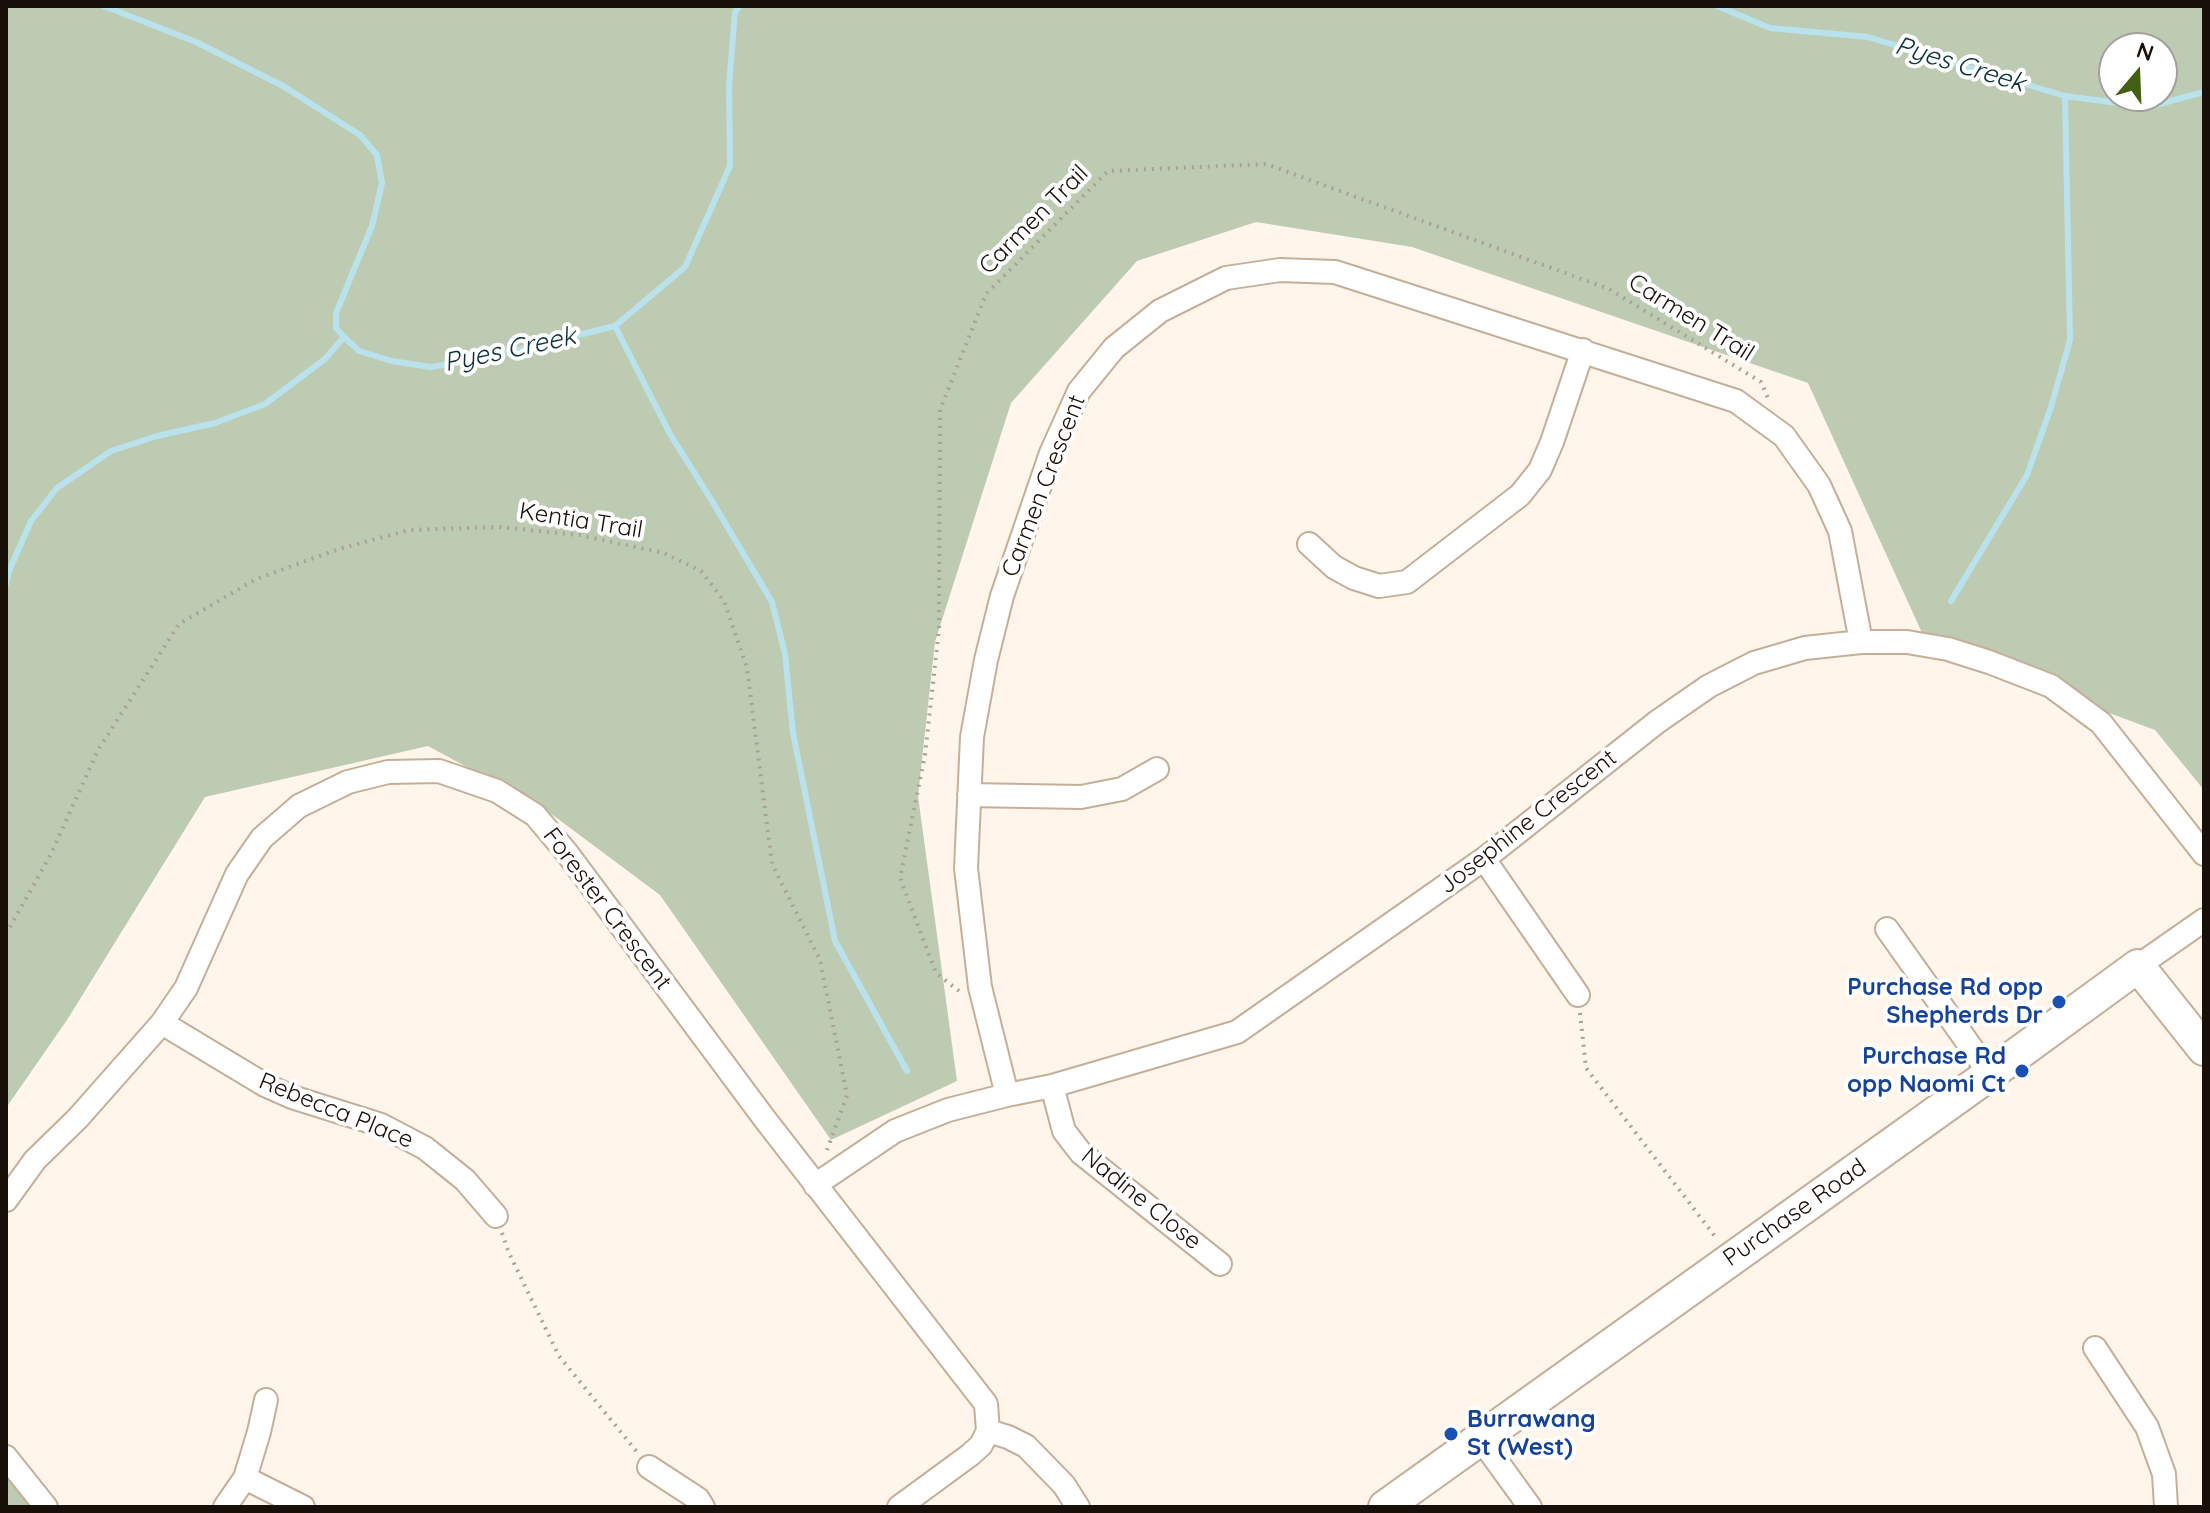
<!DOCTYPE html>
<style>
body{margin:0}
#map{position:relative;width:2210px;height:1513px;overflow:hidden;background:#fff5eb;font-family:Quicksand,sans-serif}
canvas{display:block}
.frame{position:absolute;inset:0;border:8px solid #181008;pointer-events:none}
.north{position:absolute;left:2098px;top:32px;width:80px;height:80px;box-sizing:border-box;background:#fff;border:2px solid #a39f9c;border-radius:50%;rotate:19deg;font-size:22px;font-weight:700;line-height:32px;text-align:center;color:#181008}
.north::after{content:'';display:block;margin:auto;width:28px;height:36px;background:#426014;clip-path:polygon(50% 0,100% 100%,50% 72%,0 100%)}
</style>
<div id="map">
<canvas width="2210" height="1513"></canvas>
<div class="frame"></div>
<div class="north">N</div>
</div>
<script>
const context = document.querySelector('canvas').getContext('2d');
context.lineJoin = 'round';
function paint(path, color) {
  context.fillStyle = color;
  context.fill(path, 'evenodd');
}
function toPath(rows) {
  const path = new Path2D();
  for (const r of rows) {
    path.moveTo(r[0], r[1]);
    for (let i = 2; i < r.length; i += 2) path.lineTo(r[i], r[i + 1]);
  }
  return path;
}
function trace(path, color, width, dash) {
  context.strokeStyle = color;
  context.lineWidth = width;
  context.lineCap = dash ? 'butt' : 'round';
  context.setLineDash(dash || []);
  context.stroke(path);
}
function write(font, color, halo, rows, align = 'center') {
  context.font = font + ' Quicksand,sans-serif';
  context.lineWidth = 8;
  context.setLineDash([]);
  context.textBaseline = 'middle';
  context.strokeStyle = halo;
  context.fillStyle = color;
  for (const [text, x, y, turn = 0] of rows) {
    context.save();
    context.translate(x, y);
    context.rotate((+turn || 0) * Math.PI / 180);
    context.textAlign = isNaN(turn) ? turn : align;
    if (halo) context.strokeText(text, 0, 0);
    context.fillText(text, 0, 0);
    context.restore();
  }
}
const green = toPath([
 [6,6,2204,6,2204,790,2155,730,1928,646,1808,383,1412,247,1256,222,1137,261,1011,403,935,642,918,796,957,1081,831,1140,660,895,546,810,428,746,205,797,67,1020,6,1108],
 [2114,48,2162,48,2162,96,2114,96],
 [6,1463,33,1507,6,1507]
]);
const stream = toPath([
 [104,6,196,42,283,86,360,135,377,155,382,183,372,226,336,313,336,328,344,337],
 [1717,6,1770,28,1868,37,2065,96,2148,107,2204,92],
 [615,326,670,434,712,501,772,602,785,654,793,733,835,941,907,1071],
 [6,584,9,571,31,521,57,488,111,451,157,436,215,423,265,404,325,359,344,337,359,351,392,361,430,367,478,360,615,326,685,267,730,166,729,86,735,12,740,6],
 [1951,601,2027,475,2051,407,2070,340,2065,96]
]);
const path = toPath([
 [6,934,51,854,98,750,179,624,256,579,339,549,409,530,499,527,579,535,664,553,701,571,724,601,747,668,772,864,820,960,847,1095,827,1150],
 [959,991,936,973,900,878,925,755,939,629,940,410,986,294,1108,171,1266,164,1609,289,1761,382,1768,398],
 [1580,1013,1586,1068,1717,1239],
 [502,1233,509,1253,559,1356,637,1452]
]);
const minor = toPath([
 [1309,544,1334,567,1354,578,1379,586,1407,582,1520,495,1540,470,1552,442,1583,350],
 [969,795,1081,797,1122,789,1157,769],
 [1484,859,1578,995],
 [1887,929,1990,1074],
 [2138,966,2204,920],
 [162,1023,265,1085,292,1097,381,1125,425,1148,465,1180,496,1216],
 [1052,1086,1064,1131,1081,1153,1220,1264],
 [1007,1095,980,987,966,868,972,737,986,660,1002,596,1051,453,1079,391,1114,348,1160,311,1226,278,1280,270,1335,272,1736,401,1784,436,1819,485,1840,531,1861,642],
 [815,1185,895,1131,948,1110,1007,1095,1052,1086,1237,1032,1484,859,1657,722,1709,686,1754,663,1805,648,1861,642,1907,642,1948,649,1989,662,2051,686,2101,723,2204,854],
 [6,1200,35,1160,78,1118,162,1023,186,988,237,874,262,838,299,806,348,782,388,772,439,771,497,791,535,815,567,853,764,1118,986,1404,988,1431,981,1445,970,1455,899,1507],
 [2095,1348,2147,1427,2164,1474,2166,1507],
 [988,1431,1008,1437,1026,1446,1064,1485,1078,1507],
 [1480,1438,1530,1507],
 [6,1457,46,1507],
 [649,1467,698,1499,703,1507],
 [245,1478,303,1507],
 [225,1507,245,1478,259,1432,266,1400]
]);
const secondary = toPath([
 [1385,1507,1990,1074,2138,966,2204,1049]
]);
const markers = [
 [2059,1002,8,"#1a4fb4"],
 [2022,1071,8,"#1a4fb4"],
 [1451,1434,8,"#1a4fb4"]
];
const streetNames = [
 ["Carmen Trail",1034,220,-45],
 ["Carmen Trail",1691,318,32],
 ["Carmen Crescent",1044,486,-69],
 ["Kentia Trail",581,521,9],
 ["Josephine Crescent",1528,822,-38],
 ["Forester Crescent",607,909,53],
 ["Rebecca Place",336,1111,22],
 ["Nadine Close",1141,1199,39],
 ["Purchase Road",1795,1213,-35]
];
const transitNames = [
 ["Purchase Rd opp",2043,988],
 ["Shepherds Dr",2043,1016],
 ["Purchase Rd",2006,1057],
 ["opp Naomi Ct",2006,1085],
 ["Burrawang",1467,1420,"left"],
 ["St (West)",1467,1448,"left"]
];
const waterNames = [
 ["Pyes Creek",1960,65,17],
 ["Pyes Creek",510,350,-12]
];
paint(green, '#becbb3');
trace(stream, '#bae2ed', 6);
trace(minor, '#c6af98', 26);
trace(secondary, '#c6af98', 36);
trace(path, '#a9a096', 4, [2, 6]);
trace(minor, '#fff', 22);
trace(secondary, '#fff', 32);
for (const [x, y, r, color] of markers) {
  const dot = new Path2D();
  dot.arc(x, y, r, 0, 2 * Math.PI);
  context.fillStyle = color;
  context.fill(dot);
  trace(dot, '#fff', 3);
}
write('24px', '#181008', '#fff', streetNames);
write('bold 24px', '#164399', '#fff', transitNames, 'right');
write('italic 26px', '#0b313a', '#fff', waterNames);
</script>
